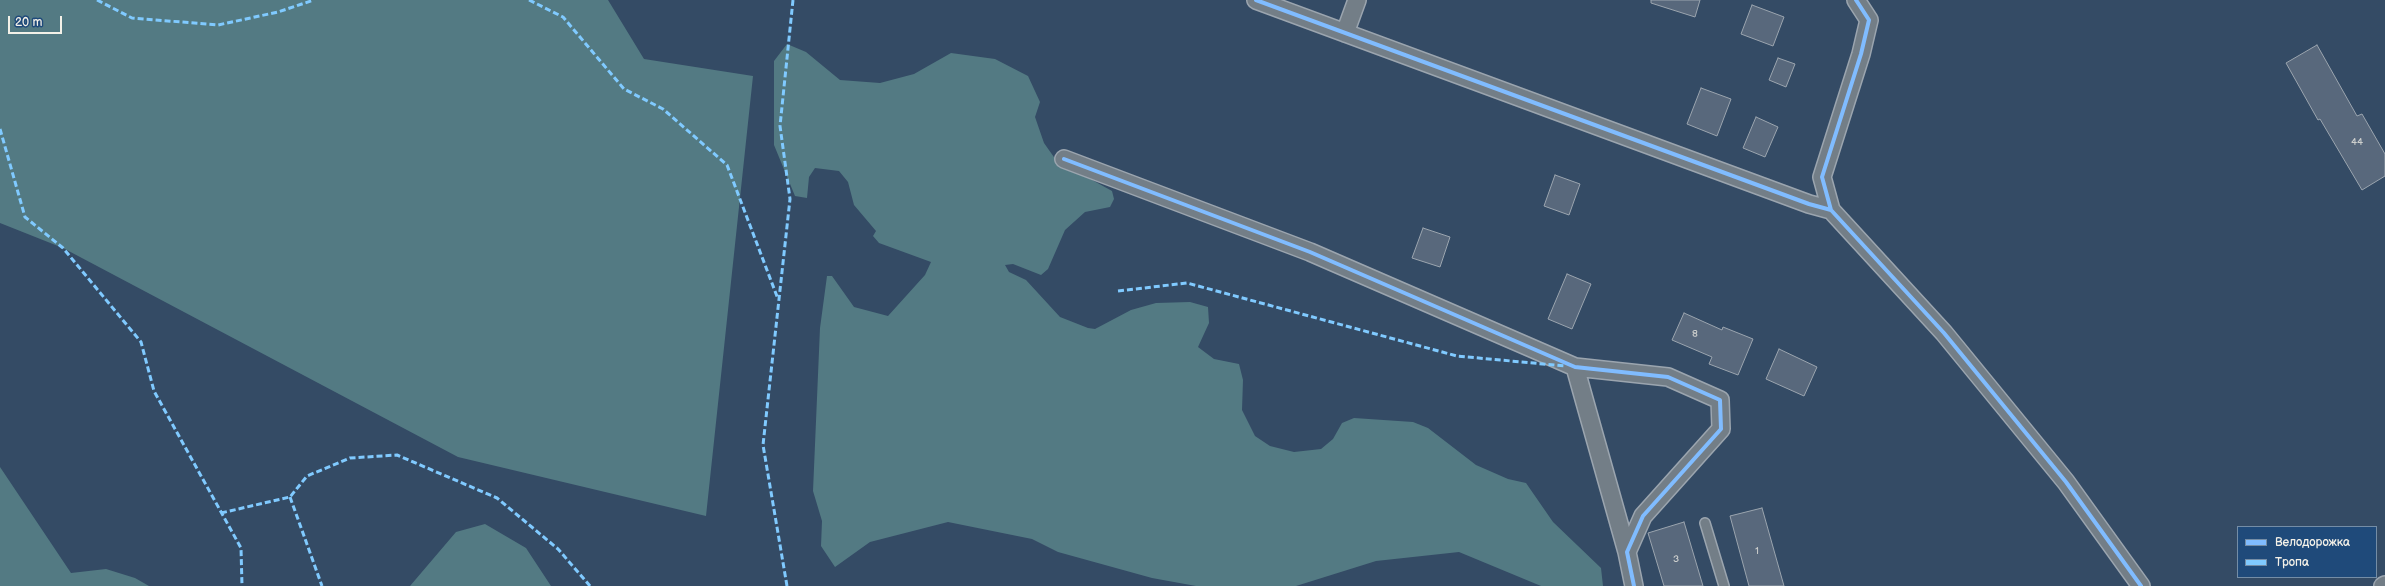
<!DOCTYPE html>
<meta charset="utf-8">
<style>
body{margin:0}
#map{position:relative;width:2385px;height:586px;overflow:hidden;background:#344b65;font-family:"Balsamiq Sans",sans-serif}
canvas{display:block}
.legend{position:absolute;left:2237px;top:526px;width:140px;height:52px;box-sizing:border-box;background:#1f4a7a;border:1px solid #748da6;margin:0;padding:5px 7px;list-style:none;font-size:12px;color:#f4f1e8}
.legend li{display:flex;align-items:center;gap:8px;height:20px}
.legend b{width:20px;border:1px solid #748da6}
.scale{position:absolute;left:8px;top:16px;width:54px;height:18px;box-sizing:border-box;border:2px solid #f4f1e8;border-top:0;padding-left:5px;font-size:12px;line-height:14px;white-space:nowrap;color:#f4f1e8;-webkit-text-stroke:3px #1f4a7a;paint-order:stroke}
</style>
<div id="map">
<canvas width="2385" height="586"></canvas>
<ul class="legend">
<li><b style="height:5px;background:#80bcff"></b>Велодорожка</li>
<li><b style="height:5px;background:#80caff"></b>Тропа</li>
</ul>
<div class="scale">20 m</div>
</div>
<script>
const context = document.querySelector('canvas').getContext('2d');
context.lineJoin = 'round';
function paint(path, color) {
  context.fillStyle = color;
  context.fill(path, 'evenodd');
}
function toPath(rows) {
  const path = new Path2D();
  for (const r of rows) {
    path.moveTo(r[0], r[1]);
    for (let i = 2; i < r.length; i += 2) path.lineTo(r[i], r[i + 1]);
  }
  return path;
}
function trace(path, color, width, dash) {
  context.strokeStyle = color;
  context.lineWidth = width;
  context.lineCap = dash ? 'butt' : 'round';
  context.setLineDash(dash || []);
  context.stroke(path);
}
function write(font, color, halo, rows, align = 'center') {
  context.font = font + ' "Balsamiq Sans",sans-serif';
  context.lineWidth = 3;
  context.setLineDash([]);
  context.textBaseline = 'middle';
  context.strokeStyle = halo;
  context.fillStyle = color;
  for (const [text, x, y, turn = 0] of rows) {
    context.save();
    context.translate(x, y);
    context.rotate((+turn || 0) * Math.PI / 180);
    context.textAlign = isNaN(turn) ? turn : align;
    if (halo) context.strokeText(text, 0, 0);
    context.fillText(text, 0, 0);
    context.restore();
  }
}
const green = toPath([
 [0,0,608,0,644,59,753,76,706,516,458,457,63,248,0,223],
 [787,44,806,52,840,80,880,83,914,74,951,53,995,59,1028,76,1040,102,1035,117,1044,143,1056,160,1112,191,1114,199,1110,207,1085,212,1065,230,1048,269,1041,275,1013,264,1005,265,1009,272,1026,280,1060,317,1088,328,1095,329,1131,310,1156,303,1190,302,1208,307,1209,323,1198,347,1214,359,1239,364,1243,380,1242,410,1255,436,1270,446,1294,452,1321,449,1333,439,1342,423,1354,418,1413,422,1428,428,1476,465,1508,479,1526,483,1553,522,1601,568,1603,586,1541,586,1459,552,1376,561,1296,586,1196,586,1152,578,1058,552,1032,539,948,522,870,542,835,567,821,546,822,521,813,491,820,328,827,276,832,276,854,307,888,316,925,275,931,262,879,243,873,236,876,231,854,205,848,182,839,171,815,168,809,177,807,198,795,196,774,145,774,61],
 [0,467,71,573,106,569,135,578,149,586,0,586],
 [485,524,526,548,551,586,410,586,456,532]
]);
const building = toPath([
 [1651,0,1700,0,1695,17,1651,3,1651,0],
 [1752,5,1784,17,1773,46,1741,34,1752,5],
 [2317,45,2357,116,2362,114,2385,154,2385,176,2362,190,2320,119,2318,120,2286,63,2317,45],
 [1778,58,1795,64,1786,87,1769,80,1778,58],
 [1701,88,1731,99,1717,136,1687,124,1701,88],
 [1756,117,1778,127,1765,157,1743,148,1756,117],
 [1555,175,1580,184,1569,215,1544,206,1555,175],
 [1423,228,1450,237,1440,267,1412,258,1423,228],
 [1567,274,1591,284,1572,329,1548,319,1567,274],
 [1684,313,1722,330,1723,327,1753,339,1738,375,1709,364,1712,357,1672,340,1684,313],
 [1779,349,1817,367,1804,396,1766,379,1779,349],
 [1762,508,1784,586,1749,586,1730,516,1762,508],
 [1684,522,1703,586,1664,586,1648,533,1684,522]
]);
const service = toPath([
 [1705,523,1724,586]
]);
const minor = toPath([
 [1256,0,1809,204,1831,210],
 [1856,0,1869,20,1861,54,1822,177,1831,210,1944,333,2066,482,2141,586],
 [1345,33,1357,0],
 [1064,159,1310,252,1575,367,1668,377,1720,400,1721,429,1643,516,1627,552,1634,586],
 [1575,367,1627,552],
 [2383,586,2385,585]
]);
const quiet = toPath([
 [97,0,132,18,218,25,278,12,314,0],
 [529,0,563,17,624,89,663,109,727,165,778,299],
 [0,129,25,217,63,248,141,342,154,391,241,548,242,586],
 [1118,291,1187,283,1457,356,1565,366],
 [290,497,322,586],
 [221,513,290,497,307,476,350,458,397,455,497,498,558,549,590,586],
 [787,586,763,445,790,199,780,126,793,0]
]);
const cycleway = toPath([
 [1256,0,1809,204,1831,210],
 [1856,0,1869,20,1861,54,1822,177,1831,210,1944,333,2066,482,2141,586],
 [1064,159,1310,252,1575,367,1668,377,1720,400,1721,429,1643,516,1627,552,1634,586]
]);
const numberNames = [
 ["44",2357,142],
 ["8",1695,334],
 ["1",1757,551],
 ["3",1676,559]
];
paint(green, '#537a83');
paint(building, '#58687c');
trace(building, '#9ba5af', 1);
trace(service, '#9ba5af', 12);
trace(minor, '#9ba5af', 20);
trace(service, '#737e87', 9);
trace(minor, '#737e87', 17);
trace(quiet, '#80caff', 3, [6, 3]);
trace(cycleway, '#80bcff', 4);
write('10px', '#cdcfcd', null, numberNames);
</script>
